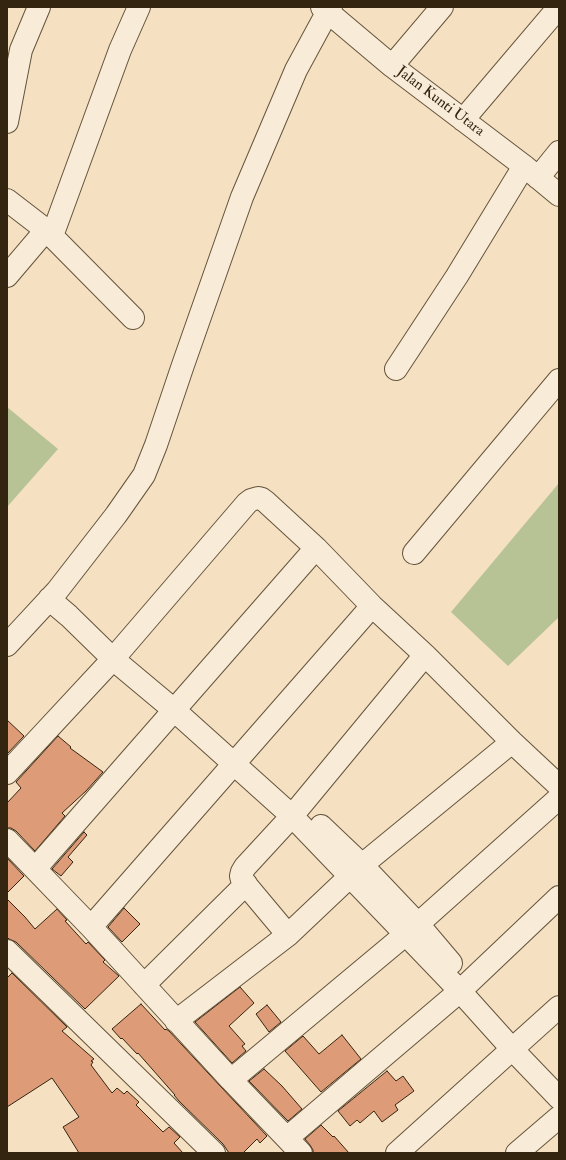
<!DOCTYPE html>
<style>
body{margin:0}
#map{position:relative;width:566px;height:1160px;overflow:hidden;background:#f5e0c1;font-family:"IM FELL Double Pica",serif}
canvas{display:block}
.frame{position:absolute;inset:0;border:8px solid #342510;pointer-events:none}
</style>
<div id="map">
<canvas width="566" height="1160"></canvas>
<div class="frame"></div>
</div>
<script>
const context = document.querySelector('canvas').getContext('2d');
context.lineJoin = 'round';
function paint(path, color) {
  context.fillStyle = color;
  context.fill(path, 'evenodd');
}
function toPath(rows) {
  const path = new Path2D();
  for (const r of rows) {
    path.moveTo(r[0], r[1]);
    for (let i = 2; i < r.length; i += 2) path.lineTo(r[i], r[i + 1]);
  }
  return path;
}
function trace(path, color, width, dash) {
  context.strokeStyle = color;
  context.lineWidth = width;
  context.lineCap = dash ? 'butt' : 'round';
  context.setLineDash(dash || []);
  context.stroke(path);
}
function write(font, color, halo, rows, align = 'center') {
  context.font = font + ' "IM FELL Double Pica",serif';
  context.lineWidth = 3;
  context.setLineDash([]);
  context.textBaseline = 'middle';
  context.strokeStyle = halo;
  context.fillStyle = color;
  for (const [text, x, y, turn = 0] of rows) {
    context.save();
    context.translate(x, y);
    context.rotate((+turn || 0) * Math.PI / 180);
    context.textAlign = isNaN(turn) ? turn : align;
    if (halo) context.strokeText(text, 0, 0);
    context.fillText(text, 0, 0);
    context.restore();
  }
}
const green = toPath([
 [7,407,58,449,7,507],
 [559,483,559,617,508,666,451,612]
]);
const building = toPath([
 [7,720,24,736,7,754,7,720],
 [58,736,71,747,70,748,103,772,86,791,62,813,65,816,35,851,16,831,11,828,7,828,7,803,21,788,16,782,58,736],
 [84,832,87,835,68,857,73,862,61,876,52,869,84,832],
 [7,858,24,876,7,893,7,858],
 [7,899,25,917,35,929,57,909,67,920,65,921,86,944,88,942,105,960,103,962,119,976,85,1009,16,942,9,939,7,937,7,899],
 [124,908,140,924,122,942,108,927,124,908],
 [12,973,67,1027,62,1031,94,1059,91,1061,93,1062,91,1065,112,1093,117,1088,124,1094,127,1091,139,1102,136,1105,163,1132,169,1127,180,1137,174,1143,183,1153,79,1153,63,1127,79,1117,52,1078,7,1107,7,978,12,973],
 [240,987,254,1003,229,1026,245,1044,242,1046,246,1051,232,1063,195,1022,240,987],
 [141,1004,165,1030,166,1029,169,1031,222,1088,267,1136,260,1143,257,1139,243,1153,229,1153,223,1144,179,1101,174,1095,175,1095,138,1053,137,1054,122,1038,121,1039,112,1029,141,1004],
 [267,1005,281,1022,269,1032,256,1014,267,1005],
 [342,1035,361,1059,321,1092,285,1051,303,1036,319,1054,342,1035],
 [264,1069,282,1086,302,1109,288,1121,249,1081,264,1069],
 [387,1071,396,1081,403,1076,414,1091,395,1105,398,1110,382,1122,374,1111,360,1123,357,1120,350,1126,338,1111,387,1071],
 [321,1125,333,1137,334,1136,349,1153,313,1153,313,1150,310,1145,305,1139,321,1125]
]);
const minor = toPath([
 [322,7,392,66,524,166,559,195],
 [392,66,442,7],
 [463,120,559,7],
 [7,122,21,50,39,7],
 [538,178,559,152],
 [7,200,46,230,133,318],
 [52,236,120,50,139,7],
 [7,276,46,230],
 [396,369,457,276,524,166],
 [414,553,559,380],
 [49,599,69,616,113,659,174,710,292,816,460,991,513,1050,559,1098],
 [7,645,57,591,116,515,144,475,156,445,183,365,242,197,296,70,328,11,331,7],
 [7,773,113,659,247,503,251,500,258,498,262,499,266,502,316,548,372,606,425,655,512,742,559,786],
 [321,826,362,865,418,924,451,963],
 [7,840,91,927,231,1080,301,1153],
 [35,869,316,548],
 [91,927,372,606],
 [288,935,242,880,241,876,242,872,245,867,292,816,425,655],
 [7,951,214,1153],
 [144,985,246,884],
 [176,1021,288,935,362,865,512,742],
 [231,1080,418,924,559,798],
 [287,1138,460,991,559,897],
 [397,1153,559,1007],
 [517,1153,559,1117]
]);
const streetNames = [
 ["Jalan Kunti Utara",440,102,37]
];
paint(green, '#b8c395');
paint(building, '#dd9b78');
trace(building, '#342510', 1);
trace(minor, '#64543c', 24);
trace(minor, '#f8ebd7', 22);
write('15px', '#342510', '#f8ebd7', streetNames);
</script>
